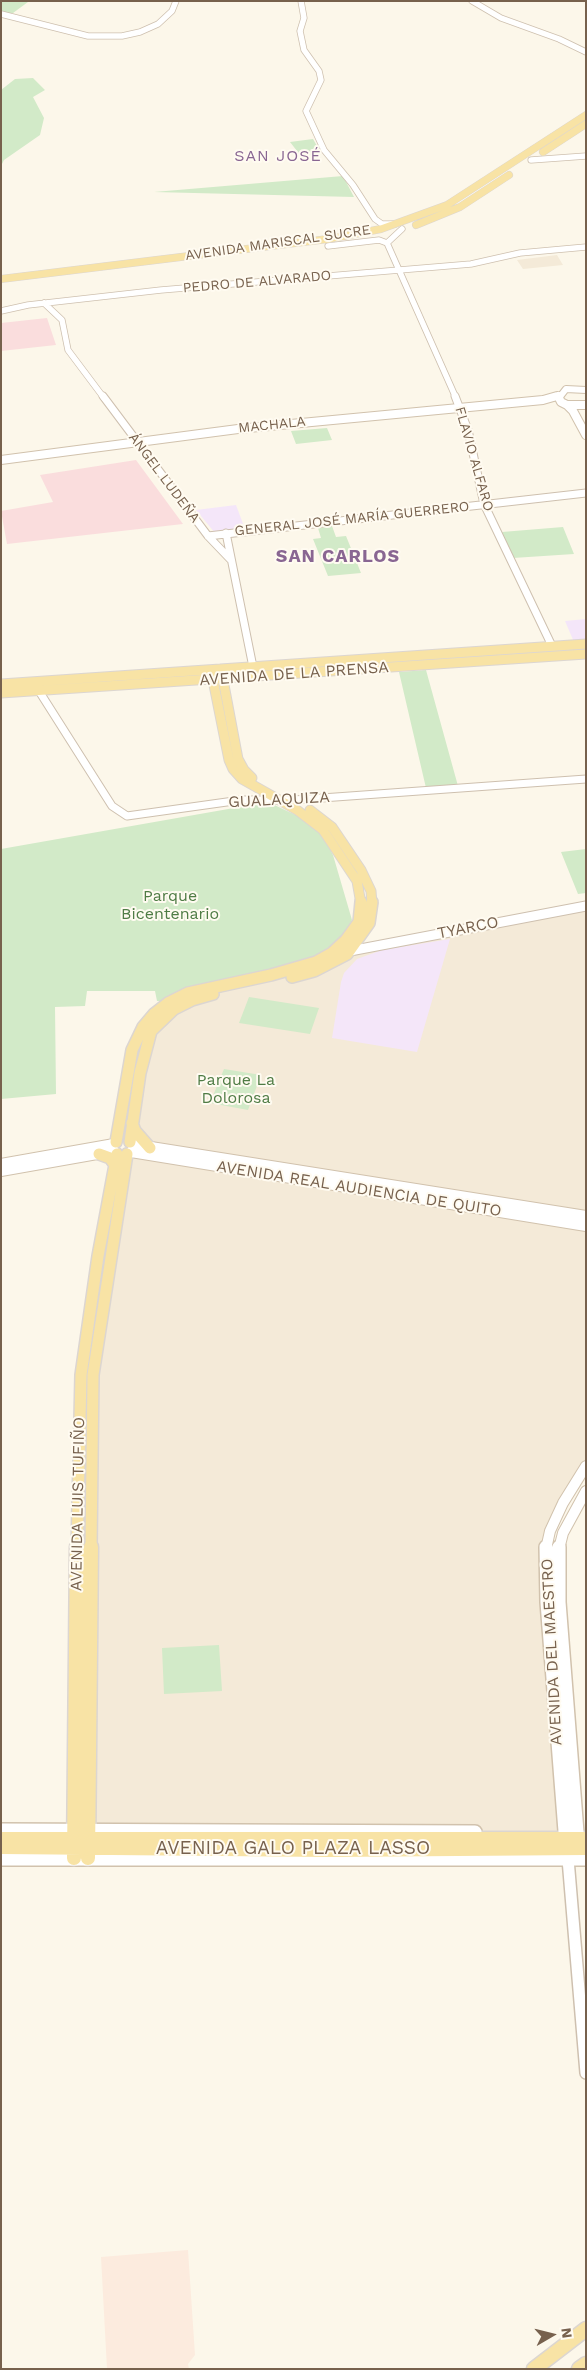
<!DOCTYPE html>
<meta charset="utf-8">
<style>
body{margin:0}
#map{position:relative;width:587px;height:2370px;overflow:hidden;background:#fcf7ea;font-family:"Work Sans",sans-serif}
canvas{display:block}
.frame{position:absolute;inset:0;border:2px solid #77614d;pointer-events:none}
.north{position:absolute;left:527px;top:2310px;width:50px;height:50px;-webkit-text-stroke:4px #fffbf1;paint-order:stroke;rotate:82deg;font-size:14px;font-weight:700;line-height:20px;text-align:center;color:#77614d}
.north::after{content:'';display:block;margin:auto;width:18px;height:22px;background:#77614d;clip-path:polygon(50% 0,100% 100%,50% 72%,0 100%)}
</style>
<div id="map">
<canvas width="587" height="2370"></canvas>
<div class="frame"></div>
<div class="north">N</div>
</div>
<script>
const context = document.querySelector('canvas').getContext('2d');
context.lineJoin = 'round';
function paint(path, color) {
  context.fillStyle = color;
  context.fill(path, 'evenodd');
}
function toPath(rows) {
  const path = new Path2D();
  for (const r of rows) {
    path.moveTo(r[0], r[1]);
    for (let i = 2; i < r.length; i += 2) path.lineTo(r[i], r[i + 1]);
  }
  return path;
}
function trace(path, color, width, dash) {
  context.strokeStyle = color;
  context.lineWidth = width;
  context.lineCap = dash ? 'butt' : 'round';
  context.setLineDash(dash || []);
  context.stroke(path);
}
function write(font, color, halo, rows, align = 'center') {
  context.font = font + ' "Work Sans",sans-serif';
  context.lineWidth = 4;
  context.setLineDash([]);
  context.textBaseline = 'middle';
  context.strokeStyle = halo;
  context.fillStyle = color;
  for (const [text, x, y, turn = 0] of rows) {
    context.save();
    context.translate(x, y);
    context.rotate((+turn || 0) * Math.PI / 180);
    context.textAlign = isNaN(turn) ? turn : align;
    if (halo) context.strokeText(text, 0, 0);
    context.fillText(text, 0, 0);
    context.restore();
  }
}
const residential = toPath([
 [557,255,563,265,523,269,517,260],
 [586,906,586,1466,550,1531,565,1833,89,1830,93,1375,133,1149,144,1053,166,1016,217,993,314,971,347,954]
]);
const commercial = toPath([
 [188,2250,195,2355,188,2364,189,2369,107,2369,101,2257]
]);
const education = toPath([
 [236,505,245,529,215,533,196,510],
 [586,619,586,641,574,642,565,621],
 [450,939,417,1052,332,1038,341,982,344,973,357,959,382,950]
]);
const medical = toPath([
 [47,318,56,345,1,351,1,323],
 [136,460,183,524,7,544,1,511,53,502,40,475]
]);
const green = toPath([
 [1,1,23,1,28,2,13,13,8,13,1,11],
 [33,78,45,90,33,97,44,118,40,135,4,160,1,166,1,90,15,79],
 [313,139,321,153,301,156,290,142],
 [343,176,354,197,154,192],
 [327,428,332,440,296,444,291,431],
 [332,526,336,537,346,536,361,573,328,576,313,539,321,538,318,528],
 [563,527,574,554,513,558,502,532],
 [426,670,458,786,426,788,399,672],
 [268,802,302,818,323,836,333,855,352,920,343,937,326,950,286,970,164,1001,157,1001,155,991,87,991,85,1006,55,1007,56,1094,1,1099,1,849],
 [586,849,586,893,578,894,561,852],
 [249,997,319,1008,310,1034,239,1023],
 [224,1069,261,1075,248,1110,210,1103],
 [219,1645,222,1691,164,1694,162,1648]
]);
const tertiaryFar3 = toPath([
 [301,1,304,18,300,31,304,50,319,71,321,80,306,111,324,150,353,185,375,219,382,224,395,224],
 [472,1,501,18,559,39,586,52],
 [1,14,88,36,122,36,140,32,158,24,172,11,176,1],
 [531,160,586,156],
 [387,243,456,398],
 [387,243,402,229],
 [328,246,379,240,387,243],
 [44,303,62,320,68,350,104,398],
 [1,311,28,305,161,290,471,264,520,253,586,247]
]);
const tertiaryFar2 = toPath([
 [103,396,208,536,230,559],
 [455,396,468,430,484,504,552,646],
 [226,533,253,667],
 [208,536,586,493],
 [39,691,112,806,127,816,241,800,294,800,586,779]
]);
const tertiaryFar1 = toPath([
 [350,951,586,906]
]);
const tertiary = toPath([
 [568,1859,586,2073]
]);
const secondaryFar3 = toPath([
 [552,398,558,396],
 [559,398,566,389,586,390]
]);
const secondaryFar2 = toPath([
 [558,396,561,402,567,405,586,405],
 [567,405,573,411,586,435],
 [1,460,238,429,543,400,557,396]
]);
const secondaryFar1 = toPath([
 [132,1144,586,1216],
 [131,1152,586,1226],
 [1,1164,114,1144],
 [1,1171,114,1151],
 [546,1549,550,1531,563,1503,586,1466],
 [559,1549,563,1533,586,1491]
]);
const secondary = toPath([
 [546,1547,547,1602,566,1844],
 [559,1547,559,1602,578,1845],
 [1,1830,475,1832],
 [1,1859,586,1859]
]);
const primaryFar3 = toPath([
 [543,152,586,124],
 [416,225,460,207,509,175],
 [1,279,328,239,381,229,447,205,586,115]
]);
const primaryFar2 = toPath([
 [221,669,238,759,244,770,252,778],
 [211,670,229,760,233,769,242,779,297,810,323,830,357,881,361,904],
 [1,684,586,644],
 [1,693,586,654],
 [310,810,332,827,361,870,371,891,372,904]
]);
const primaryFar1 = toPath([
 [292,977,314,971,347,954,369,923,372,902],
 [132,1123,135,1131,150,1148],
 [116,1142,132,1050,143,1027,154,1014,168,1003,188,993,271,975,316,962,332,953,346,940,359,922,361,902],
 [130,1142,140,1073,151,1031,174,1009,192,1000,213,994],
 [99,1154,110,1158,115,1165],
 [77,1549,81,1375,98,1256,117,1154],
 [91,1549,93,1375,127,1154]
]);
const primary = toPath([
 [1,1839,586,1839],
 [1,1847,329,1850,586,1848],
 [74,1858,77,1547],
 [88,1858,91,1547],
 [534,2369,586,2329],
 [579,2369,586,2364]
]);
const farStreetnames = [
 ["AVENIDA MARISCAL SUCRE",278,243,-8],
 ["PEDRO DE ALVARADO",257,282,-5],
 ["MACHALA",272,425,-6],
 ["FLAVIO ALFARO",474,459,74],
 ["ÁNGEL LUDEÑA",164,478,53],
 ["GENERAL JOSÉ MARÍA GUERRERO",352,519,-6]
];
const farQuarternames = [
 ["SAN JOSÉ",278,156]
];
const streetNames = [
 ["AVENIDA DE LA PRENSA",294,674,-4],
 ["GUALAQUIZA",279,800,-3],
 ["TYARCO",468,928,-11],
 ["AVENIDA REAL AUDIENCIA DE QUITO",359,1189,9],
 ["AVENIDA LUIS TUFIÑO",78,1504,-89],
 ["AVENIDA DEL MAESTRO",552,1652,-93]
];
const parkNames = [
 ["Parque",170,896],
 ["Bicentenario",170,914],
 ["Parque La",236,1080],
 ["Dolorosa",236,1098]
];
const farDistrictnames = [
 ["SAN CARLOS",338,557]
];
const nearStreetnames = [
 ["AVENIDA GALO PLAZA LASSO",293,1848]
];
paint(residential, '#f4ead8');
paint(commercial, '#fcebde');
paint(education, '#f4e6f9');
paint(medical, '#fadddd');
paint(green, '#d2eac8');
trace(tertiaryFar3, '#cec0af', 7);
trace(tertiaryFar2, '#cec0af', 9);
trace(tertiaryFar1, '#cec0af', 11);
trace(tertiary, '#cec0af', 14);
trace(secondaryFar3, '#d1c2ad', 8);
trace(secondaryFar2, '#d1c2ad', 10);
trace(secondaryFar1, '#d1c2ad', 12);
trace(secondary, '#d1c2ad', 16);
trace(primaryFar3, '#dcd6d1', 8);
trace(primaryFar2, '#dcd6d1', 11);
trace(primaryFar1, '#dcd6d1', 14);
trace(primary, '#dcd6d1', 17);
trace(tertiaryFar3, '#fff', 5.5);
trace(tertiaryFar2, '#fff', 7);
trace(tertiaryFar1, '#fff', 9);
trace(tertiary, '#fff', 11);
trace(secondaryFar3, '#fff', 6);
trace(secondaryFar2, '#fff', 8);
trace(secondaryFar1, '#fff', 10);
trace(secondary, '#fff', 13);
trace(primaryFar3, '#f8e3a5', 7);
trace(primaryFar2, '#f8e3a5', 9);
trace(primaryFar1, '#f8e3a5', 11);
trace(primary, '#f8e3a5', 14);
write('14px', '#77614d', '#fffbf1', farStreetnames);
context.letterSpacing = '1px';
write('16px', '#896692', '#fffbf1', farQuarternames);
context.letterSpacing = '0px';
write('16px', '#77614d', '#fffbf1', streetNames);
write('16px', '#4f7c45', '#fffbf1', parkNames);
context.letterSpacing = '1px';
write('bold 18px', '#896692', '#fffbf1', farDistrictnames);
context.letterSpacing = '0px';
write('19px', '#77614d', '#fffbf1', nearStreetnames);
</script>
